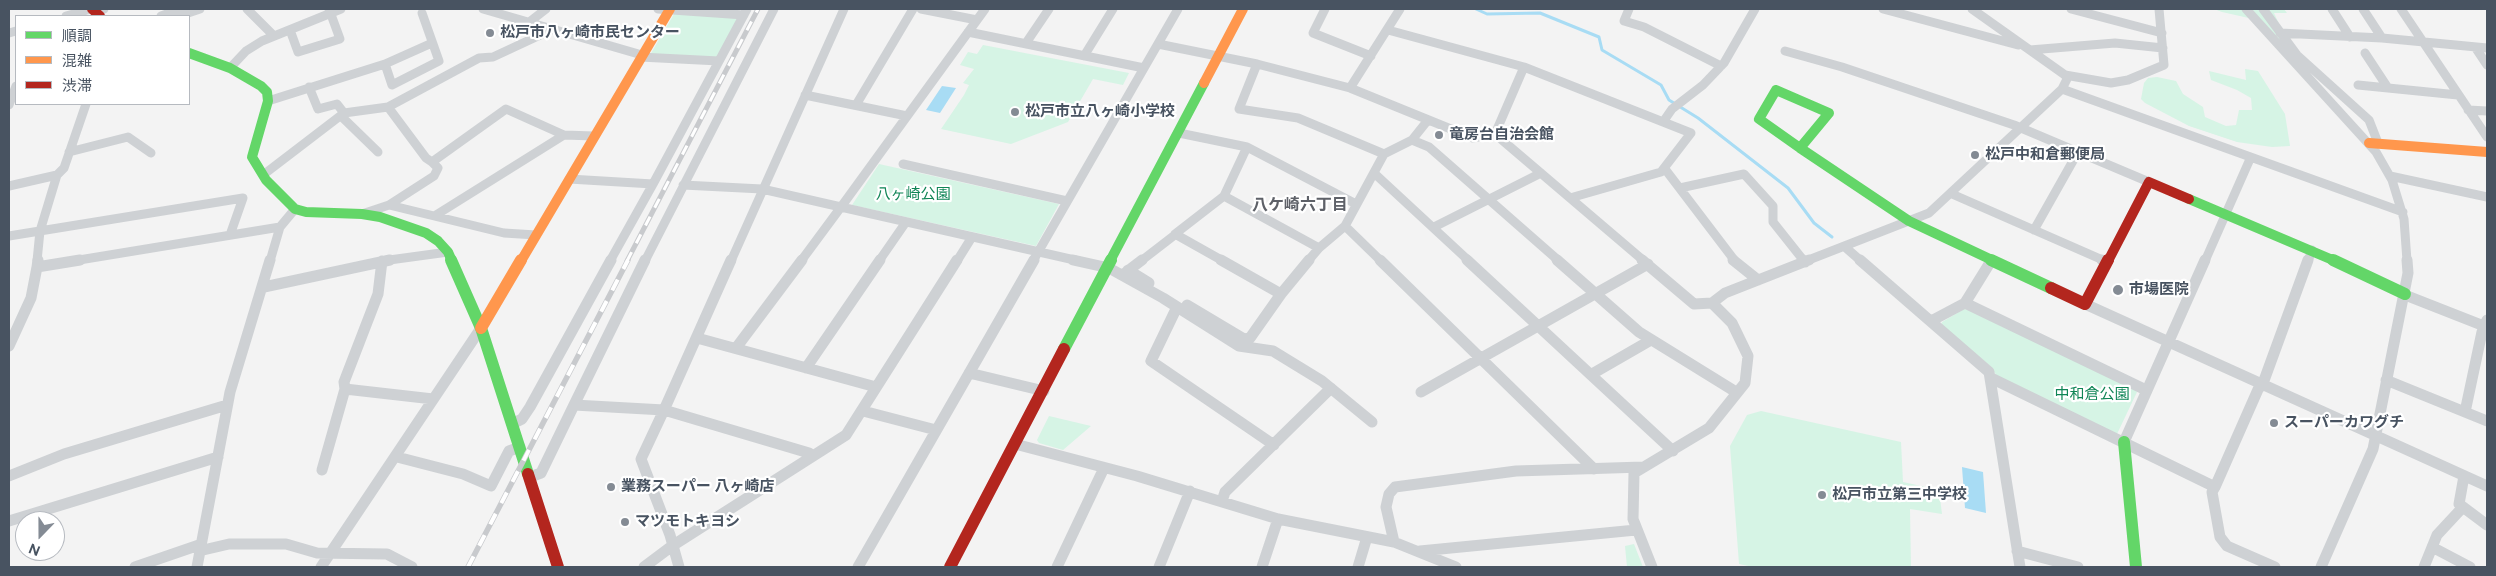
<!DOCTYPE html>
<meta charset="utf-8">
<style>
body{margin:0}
#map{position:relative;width:2496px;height:576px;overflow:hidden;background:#f3f3f3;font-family:Figtree,"Noto Sans JP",sans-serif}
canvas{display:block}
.frame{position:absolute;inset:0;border:10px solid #485361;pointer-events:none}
.legend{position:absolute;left:15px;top:15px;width:175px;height:90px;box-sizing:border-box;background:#fff;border:1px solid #b6bac0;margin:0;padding:6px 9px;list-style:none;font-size:15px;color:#485361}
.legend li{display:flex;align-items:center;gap:10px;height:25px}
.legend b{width:25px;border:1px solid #b6bac0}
.north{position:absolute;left:15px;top:511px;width:50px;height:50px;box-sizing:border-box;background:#fff;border:1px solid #b6bac0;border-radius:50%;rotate:202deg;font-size:14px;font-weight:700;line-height:20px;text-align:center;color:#485361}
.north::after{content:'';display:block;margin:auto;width:18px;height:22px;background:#848b94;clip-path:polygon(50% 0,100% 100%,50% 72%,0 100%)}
</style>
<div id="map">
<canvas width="2496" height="576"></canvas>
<div class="frame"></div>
<ul class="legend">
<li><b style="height:6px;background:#63d668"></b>順調</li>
<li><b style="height:6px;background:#ff974d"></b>混雑</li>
<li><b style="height:6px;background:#b3261e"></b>渋滞</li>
</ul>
<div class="north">N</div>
</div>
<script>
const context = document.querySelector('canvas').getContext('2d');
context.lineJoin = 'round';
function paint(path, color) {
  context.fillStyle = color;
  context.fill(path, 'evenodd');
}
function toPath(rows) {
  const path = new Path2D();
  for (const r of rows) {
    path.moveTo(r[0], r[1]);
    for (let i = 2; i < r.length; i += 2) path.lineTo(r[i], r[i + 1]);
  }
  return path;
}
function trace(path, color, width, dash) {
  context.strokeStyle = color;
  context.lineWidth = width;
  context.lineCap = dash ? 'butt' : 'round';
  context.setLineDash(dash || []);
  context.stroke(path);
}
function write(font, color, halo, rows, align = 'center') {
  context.font = font + ' Figtree,"Noto Sans JP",sans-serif';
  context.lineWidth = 4.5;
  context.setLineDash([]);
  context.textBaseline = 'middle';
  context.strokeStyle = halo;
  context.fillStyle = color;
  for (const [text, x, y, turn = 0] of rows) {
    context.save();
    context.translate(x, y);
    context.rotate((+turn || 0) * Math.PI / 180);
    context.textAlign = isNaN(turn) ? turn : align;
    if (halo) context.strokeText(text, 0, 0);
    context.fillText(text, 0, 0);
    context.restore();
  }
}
const green = toPath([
 [2214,9,2284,9,2287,13,2274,13,2288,43,2282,43,2262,21,2222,12],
 [674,14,738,18,718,56,711,59,650,55],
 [983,45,1129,73,1123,85,1093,79,1068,122,1011,144,941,129,964,95,969,85,963,83,974,69,960,65,968,52,977,54],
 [2245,69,2258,71,2285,114,2290,146,2272,147,2237,142,2189,126,2145,103,2141,99,2144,83,2148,78,2157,77,2176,81,2183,94,2203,107,2205,117,2226,126,2236,125,2239,110,2252,110,2251,98,2237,90,2211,80,2209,71,2246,80],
 [879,164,1059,204,1036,246,852,205],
 [1964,309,1970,310,2134,388,2137,392,2117,434,1997,376,1990,366,1941,325,1942,322],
 [1761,411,1901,442,1903,482,1939,490,1942,514,1910,509,1911,567,1753,567,1739,564,1730,446,1747,415],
 [1049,416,1091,426,1063,450,1039,443,1037,440],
 [1634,544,1643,567,1627,567,1625,546]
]);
const water = toPath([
 [942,86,956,88,940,113,926,110],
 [1962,467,1983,472,1986,513,1965,508]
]);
const stream = toPath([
 [1476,9,1487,14,1540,13,1599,37,1602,50,1661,85,1669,100,1698,118,1788,188,1814,223,1832,237]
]);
const streetFar1 = toPath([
 [177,9,185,14,200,9],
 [247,9,274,36],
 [483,9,642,55],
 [658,9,744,15],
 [921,9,977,20],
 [985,9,841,207,1079,261],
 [1325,9,1313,33,1371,56],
 [1629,9,1624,21,1644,27,1721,66],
 [1883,9,2018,45],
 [2071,9,2162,33],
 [2246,9,2376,152,2392,180,2404,219,2407,261],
 [2263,9,2297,55,2369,120,2378,143],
 [2332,9,2350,37],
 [2363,9,2382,38],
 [2401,9,2487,137],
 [95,12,104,9],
 [66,16,91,9],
 [161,16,178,10],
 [528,23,546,9],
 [290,30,298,52,340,39,329,9],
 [1388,30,1524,67,1691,133,1661,172,1570,198],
 [968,32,1144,68,1178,9],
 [9,33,16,31],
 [2280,33,2382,38,2487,48],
 [1026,43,1049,9],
 [1158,44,1257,64,1350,88,1473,138,1495,134],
 [2475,47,2487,65],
 [2030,50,2115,43,2163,48],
 [1785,51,1842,67,2014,125,2149,182],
 [2365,53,2388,88],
 [1084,56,1113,9],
 [640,57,719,61],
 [385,64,392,85,439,61,422,13],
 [1257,64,1239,109,1298,118,1384,154],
 [1524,67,1495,134,1644,261],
 [230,68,246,51,262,41,341,9],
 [2065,75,2111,83,2128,80,2164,65,2159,9],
 [2358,85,2458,95],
 [309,87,318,109,337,104,344,113],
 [1350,88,1400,9],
 [2062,89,2403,212],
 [805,95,907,116],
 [268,101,385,64,432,43],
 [9,105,16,86],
 [856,105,913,9],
 [388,107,426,158,432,162],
 [2468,110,2487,111],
 [342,117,378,152],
 [1663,122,1672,109,1703,85,1724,63,1755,9],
 [1179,133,1247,147],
 [1412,140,1429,147,1559,261],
 [69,152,128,137,151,153],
 [903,164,1067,201],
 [1665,169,1735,261],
 [1374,173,1469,261],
 [263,175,344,113,388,107,479,58,493,57,551,30],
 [2390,176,2487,197],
 [569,179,653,184,610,261],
 [653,184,747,9],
 [683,185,762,189,841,207,801,261],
 [9,186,57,175],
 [1680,188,1744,174,1773,206,1773,222,1804,261],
 [1952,194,2105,261],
 [1224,196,1319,248],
 [389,205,434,176,438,168,432,162,506,109,564,135],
 [362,214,389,205,504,233,536,235],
 [436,215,564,135,594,136],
 [1345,226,1381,261],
 [1434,227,1541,173],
 [2034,230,2078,152],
 [9,236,243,198,230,235],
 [1845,247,1861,261],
 [37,261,40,231,57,175,64,168,86,104],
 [73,261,280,227],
 [270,261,280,227,295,209],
 [382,261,448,252],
 [645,261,774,9],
 [731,261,844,9],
 [879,261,906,222],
 [957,261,972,237],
 [1033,261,1144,68],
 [1141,261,1176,234],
 [1223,261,1175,234,1224,196,1247,147,1356,204],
 [1308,261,1319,248,1345,226,1384,154,1412,140,1428,120],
 [1806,261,1929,213,2062,89,2067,79,2065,75,1972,9],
 [2205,261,2250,159],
 [2308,261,2312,250]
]);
const street = toPath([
 [38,260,37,267,80,260],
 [1073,260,1109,268,1163,298,1239,346,1273,351,1322,381,1372,422],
 [1221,260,1281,294],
 [1380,260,1594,469],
 [1467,260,1673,451],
 [1557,260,1639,332,1736,392],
 [1642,260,1694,304,1712,303,1725,293,1809,260],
 [1733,260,1758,280],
 [1803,260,1805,262],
 [1860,260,1989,372,2020,567],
 [2102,260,2107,262],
 [1128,270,1149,283],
 [1125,273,1142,260],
 [264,287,390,260],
 [2405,295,2484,326],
 [1965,303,2146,390],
 [2085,304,2487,486],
 [1187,305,1244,339,1250,338,1281,294,1309,260],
 [1177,307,1151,361,1274,445],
 [1931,321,1965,303,1991,261],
 [697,338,876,387],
 [9,346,31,298,37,267],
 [736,348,802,260],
 [806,368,880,260],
 [969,373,1044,391],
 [1592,374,1651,340],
 [1991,378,2215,487,2260,385],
 [2386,380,2487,421],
 [2262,386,2308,260],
 [345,389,433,399],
 [1421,392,1648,264],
 [574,405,645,260],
 [863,411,936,430],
 [2465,412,2482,332,2487,320],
 [512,424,522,419,530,407,611,260],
 [2124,442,2205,260],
 [1015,444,1137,476,1278,519,1394,542,1456,567],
 [397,457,463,474,491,486,509,451,520,447],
 [322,470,345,389,344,382,378,294,382,261],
 [9,476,64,454,227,405],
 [2464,476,2459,504,2487,525],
 [530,477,541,473,574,405,664,410,731,260],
 [2215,487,2212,492,2220,537,2227,546,2275,567],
 [1222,501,1225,492,1331,388],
 [9,521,218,457],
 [1394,542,1386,507,1389,494,1395,487,1516,471,1643,467],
 [2432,547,2470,567],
 [199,551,229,544,286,544,317,553,387,554,412,567],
 [1420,551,1636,530],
 [2017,551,2078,567],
 [135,567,199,545],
 [197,567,230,392,270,260],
 [321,567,481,328],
 [644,567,672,546,846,435,957,260],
 [679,567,670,535,641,459,664,410,809,453,812,456],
 [858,567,1034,260],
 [1057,567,1104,468],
 [1159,567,1190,491],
 [1262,567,1278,519],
 [1358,567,1367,537],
 [1652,567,1633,519,1634,473,1709,428,1745,383,1748,356,1732,323,1712,303],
 [2321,567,2373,449,2408,273,2407,260],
 [2424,567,2437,535,2463,507]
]);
const fastFar1 = toPath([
 [189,53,230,68,261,86,267,92,268,101,252,157,266,180,295,209,306,212,362,214,380,217,426,233,438,241,448,252,452,261],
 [1776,90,1829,113,1800,148,1759,119,1776,90],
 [1800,148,1909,221,1994,261],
 [2189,199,2335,261],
 [1110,261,1204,83]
]);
const fast = toPath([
 [451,260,481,328,528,474],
 [1991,260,2051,288],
 [2333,260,2405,294],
 [1064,349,1111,260],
 [2124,442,2136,567]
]);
const slowFar1 = toPath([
 [1204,83,1243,9],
 [2369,143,2487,152],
 [521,261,670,9]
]);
const slow = toPath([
 [481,328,521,260]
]);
const jamFar1 = toPath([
 [92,9,100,16],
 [2108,261,2149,182,2189,199]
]);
const jam = toPath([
 [2051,288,2085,304,2108,260],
 [528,474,558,567],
 [950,567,1064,349]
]);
const railFar1 = toPath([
 [627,261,758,9]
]);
const rail = toPath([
 [468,567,628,260]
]);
const markers = [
 [490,33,5,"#848b94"],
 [1015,112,5,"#848b94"],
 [1439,135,5,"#848b94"],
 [1975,155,5,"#848b94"],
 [2118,290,6,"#848b94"],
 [2274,423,5,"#848b94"],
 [611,487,5,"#848b94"],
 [1822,495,5,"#848b94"],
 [625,522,5,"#848b94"]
];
const poiNames = [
 ["松戸市八ヶ崎市民センター",500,33],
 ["松戸市立八ヶ崎小学校",1025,112],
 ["竜房台自治会館",1449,135],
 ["松戸中和倉郵便局",1985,155],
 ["市場医院",2129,290],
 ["スーパーカワグチ",2284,423],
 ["業務スーパー 八ヶ崎店",621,487],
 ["松戸市立第三中学校",1832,495],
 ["マツモトキヨシ",635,522]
];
const parkNames = [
 ["八ヶ崎公園",913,195],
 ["中和倉公園",2092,395]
];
const neighbourhoodNames = [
 ["八ケ崎六丁目",1300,205]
];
paint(green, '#d6f4e5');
paint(water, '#a8dcf4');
trace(stream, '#a8dcf4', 3);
trace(streetFar1, '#ced1d4', 9);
trace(street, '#ced1d4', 11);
trace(fastFar1, '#63d668', 10);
trace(fast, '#63d668', 12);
trace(slowFar1, '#ff974d', 10);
trace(slow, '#ff974d', 12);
trace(jamFar1, '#b3261e', 10);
trace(jam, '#b3261e', 12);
trace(railFar1, '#c8cacd', 5);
trace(rail, '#c8cacd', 5.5);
trace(railFar1, '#fff', 3, [10]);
trace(rail, '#fff', 4, [12]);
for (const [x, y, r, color] of markers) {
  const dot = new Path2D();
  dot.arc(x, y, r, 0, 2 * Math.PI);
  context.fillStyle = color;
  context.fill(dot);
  trace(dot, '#fff', 2);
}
write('bold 15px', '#485361', '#fff', poiNames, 'left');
write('15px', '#108556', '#fff', parkNames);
write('bold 16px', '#5e6168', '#fff', neighbourhoodNames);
</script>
